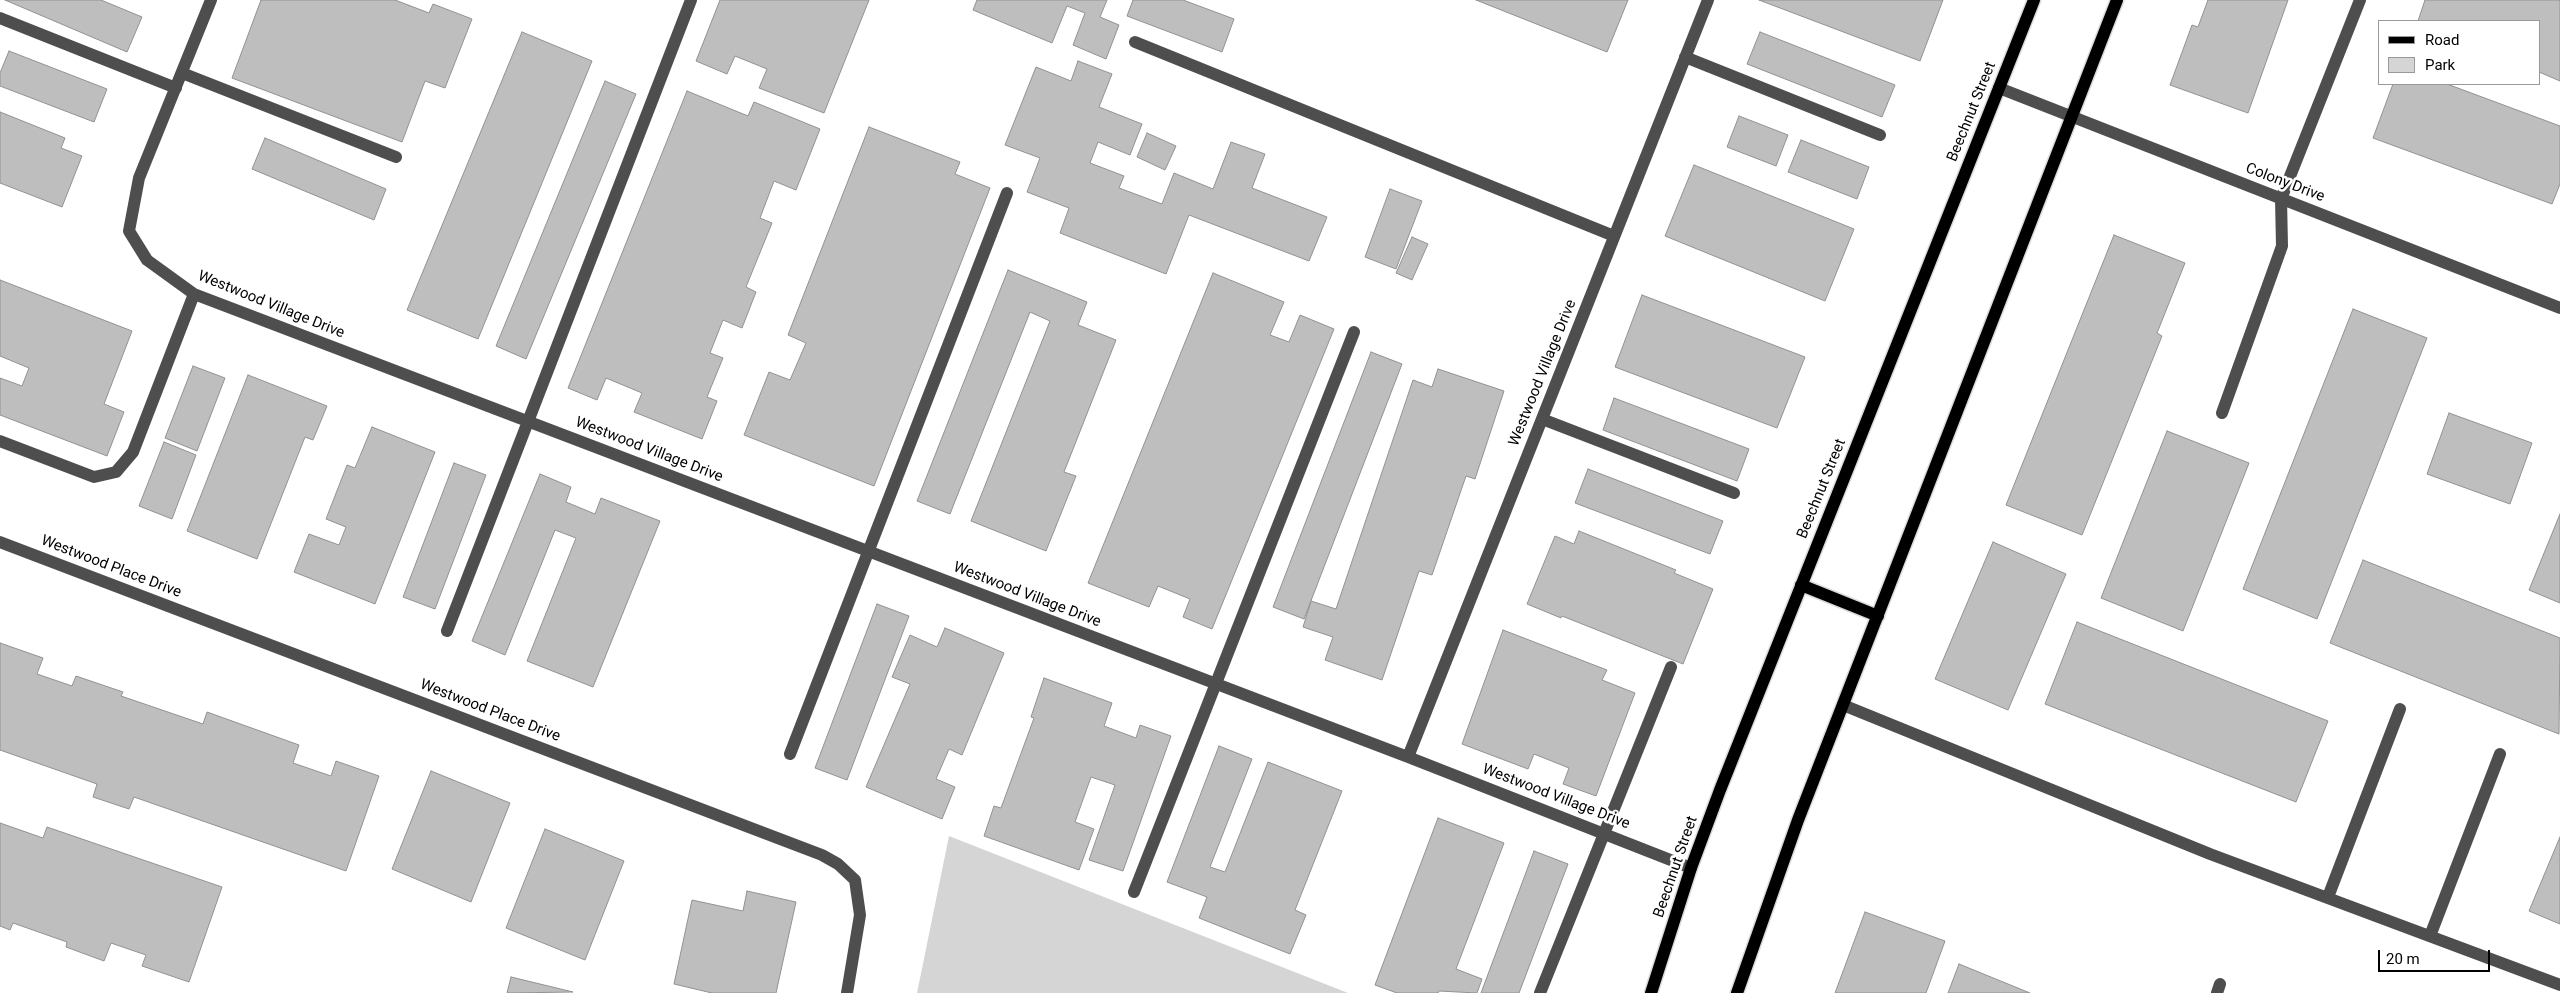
<!DOCTYPE html>
<style>
body{margin:0}
#map{position:relative;width:2560px;height:993px;overflow:hidden;background:#fff;font-family:Roboto,sans-serif}
canvas{display:block}
.legend{position:absolute;left:2378px;top:20px;width:162px;height:65px;box-sizing:border-box;background:#fff;border:1px solid #999;margin:0;padding:6px 9px;list-style:none;font-size:15px;color:#000}
.legend li{display:flex;align-items:center;gap:10px;height:25px}
.legend b{width:25px;border:1px solid #999}
.scale{position:absolute;left:2378px;top:950px;width:112px;height:22px;box-sizing:border-box;border:2px solid #000;border-top:0;padding-left:6px;font-size:15px;line-height:18px;white-space:nowrap;color:#000;-webkit-text-stroke:4px #fff;paint-order:stroke}
</style>
<div id="map">
<canvas width="2560" height="993"></canvas>
<ul class="legend">
<li><b style="height:6px;background:#000"></b>Road</li>
<li><b style="height:14px;background:#d5d5d5"></b>Park</li>
</ul>
<div class="scale">20 m</div>
</div>
<script>
const context = document.querySelector('canvas').getContext('2d');
context.lineJoin = 'round';
function paint(path, color) {
  context.fillStyle = color;
  context.fill(path, 'evenodd');
}
function toPath(rows) {
  const path = new Path2D();
  for (const r of rows) {
    path.moveTo(r[0], r[1]);
    for (let i = 2; i < r.length; i += 2) path.lineTo(r[i], r[i + 1]);
  }
  return path;
}
function trace(path, color, width, dash) {
  context.strokeStyle = color;
  context.lineWidth = width;
  context.lineCap = dash ? 'butt' : 'round';
  context.setLineDash(dash || []);
  context.stroke(path);
}
function write(font, color, halo, rows, align = 'center') {
  context.font = font + ' Roboto,sans-serif';
  context.lineWidth = 5;
  context.setLineDash([]);
  context.textBaseline = 'middle';
  context.strokeStyle = halo;
  context.fillStyle = color;
  for (const [text, x, y, turn = 0] of rows) {
    context.save();
    context.translate(x, y);
    context.rotate((+turn || 0) * Math.PI / 180);
    context.textAlign = isNaN(turn) ? turn : align;
    if (halo) context.strokeText(text, 0, 0);
    context.fillText(text, 0, 0);
    context.restore();
  }
}
const green = toPath([
 [949,836,1348,993,917,993]
]);
const building = toPath([
 [5,0,101,0,142,17,127,52,5,0],
 [261,0,395,0,429,13,433,4,472,19,445,88,425,81,402,142,232,78,261,0],
 [720,0,869,0,824,113,759,88,767,69,735,56,727,74,696,61,720,0],
 [977,0,1107,0,1100,17,1119,25,1106,59,1073,45,1085,13,1067,6,1052,43,973,10,977,0],
 [1133,0,1183,0,1234,19,1222,52,1127,16,1133,0],
 [1476,0,1628,0,1607,52,1476,0],
 [1759,0,1943,0,1920,61,1759,0],
 [2208,0,2288,0,2248,113,2170,85,2192,25,2198,27,2208,0],
 [2425,0,2560,0,2560,81,2539,72,2539,21,2418,21,2425,0],
 [522,32,592,61,478,339,407,310,522,32],
 [1760,32,1895,85,1882,117,1747,64,1760,32],
 [9,51,107,89,94,122,0,86,0,73,9,51],
 [1078,61,1112,74,1099,107,1142,124,1130,155,1098,142,1090,163,1124,176,1119,188,1162,204,1174,173,1213,189,1231,142,1265,154,1252,188,1327,217,1309,261,1189,215,1166,274,1060,233,1069,208,1027,192,1040,158,1005,145,1036,67,1071,81,1078,61],
 [605,81,636,94,526,359,496,346,605,81],
 [2393,84,2447,84,2560,126,2560,184,2552,204,2373,138,2393,84],
 [687,91,748,116,754,102,820,129,796,190,774,181,760,218,772,223,746,287,756,292,742,328,723,320,710,353,723,358,707,397,717,401,702,439,634,412,642,393,606,378,597,400,568,388,687,91],
 [0,112,65,138,61,148,82,156,62,207,0,183,0,112],
 [1739,116,1788,135,1776,166,1727,147,1739,116],
 [869,127,960,162,955,174,990,188,874,486,744,435,769,372,790,380,806,343,788,335,869,127],
 [1147,133,1176,146,1165,170,1137,157,1147,133],
 [265,138,386,189,374,220,252,169,265,138],
 [1801,140,1869,167,1857,199,1788,172,1801,140],
 [1694,165,1854,229,1825,301,1665,236,1694,165],
 [1390,189,1422,201,1396,269,1365,257,1390,189],
 [2114,235,2185,263,2157,333,2162,336,2082,535,2006,505,2114,235],
 [1412,237,1428,244,1412,280,1396,273,1412,237],
 [1008,270,1087,302,1078,325,1116,340,1064,472,1076,476,1046,551,971,521,1050,321,1030,312,950,514,917,501,1008,270],
 [1213,273,1284,302,1270,335,1289,342,1300,315,1334,329,1212,629,1183,617,1190,599,1158,586,1149,607,1088,583,1213,273],
 [0,280,132,331,104,404,124,412,107,456,0,415,0,378,22,386,29,368,0,356,0,280],
 [1642,295,1805,357,1777,428,1615,367,1642,295],
 [2353,309,2427,338,2317,619,2243,589,2353,309],
 [1371,352,1402,364,1304,619,1273,607,1371,352],
 [193,366,225,378,197,451,165,438,193,366],
 [1438,369,1504,391,1475,479,1466,476,1432,575,1419,571,1382,680,1325,660,1333,637,1303,627,1311,601,1336,609,1413,380,1432,387,1438,369],
 [248,375,327,406,313,440,305,437,257,559,187,531,248,375],
 [1614,398,1749,449,1737,481,1603,430,1614,398],
 [2449,413,2532,443,2510,504,2427,474,2449,413],
 [372,427,435,452,375,604,294,572,309,534,339,545,346,527,326,519,347,465,355,468,372,427],
 [2167,431,2249,463,2183,631,2101,598,2167,431],
 [164,442,196,455,172,519,139,506,164,442],
 [454,463,486,475,435,609,403,597,454,463],
 [1588,469,1723,521,1710,554,1575,503,1588,469],
 [540,474,571,487,566,502,595,514,601,498,660,521,593,687,527,661,576,538,555,530,505,655,472,641,540,474],
 [2560,514,2560,603,2529,590,2560,514],
 [1579,531,1676,570,1674,573,1713,589,1683,664,1562,616,1561,618,1527,604,1555,536,1574,544,1579,531],
 [1993,542,2066,574,2008,710,1935,679,1993,542],
 [2363,560,2560,638,2559,734,2330,643,2363,560],
 [877,604,909,616,847,780,815,768,877,604],
 [2077,622,2328,721,2296,802,2045,704,2077,622],
 [945,628,1004,653,962,755,949,749,936,779,955,787,942,819,866,787,910,684,892,677,910,635,937,647,945,628],
 [1503,630,1607,670,1602,680,1635,693,1596,796,1563,784,1569,768,1534,754,1528,769,1462,744,1503,630],
 [0,643,43,658,37,674,72,686,76,676,123,692,121,696,203,724,207,712,299,745,293,763,331,776,336,761,379,776,346,871,134,797,129,809,93,797,97,784,0,750,0,643],
 [1044,678,1112,703,1104,726,1136,738,1140,725,1171,736,1123,871,1089,860,1115,785,1091,777,1075,822,1094,829,1079,870,984,836,994,806,1001,808,1034,718,1031,717,1044,678],
 [1219,746,1252,759,1210,867,1225,872,1268,762,1342,791,1295,910,1306,915,1290,954,1199,918,1207,897,1167,882,1219,746],
 [431,771,510,803,471,902,392,869,431,771],
 [1438,818,1504,843,1456,969,1482,979,1477,993,1439,991,1438,993,1397,993,1375,985,1438,818],
 [0,823,43,838,47,827,222,887,189,982,142,966,146,955,111,943,104,961,66,947,67,942,13,923,10,930,0,926,0,823],
 [545,829,624,861,585,960,506,928,545,829],
 [2560,837,2560,924,2529,911,2560,837],
 [1534,851,1568,864,1519,993,1481,993,1534,851],
 [747,891,796,902,776,993,712,993,674,984,692,900,743,911,747,891],
 [1865,912,1945,941,1926,993,1835,993,1865,912],
 [1959,964,2030,993,1948,993,1959,964],
 [511,977,573,992,507,993,511,977]
]);
const minor = toPath([
 [211,0,139,178,129,231,147,260,194,294,1408,757,1691,868],
 [0,18,176,88],
 [1135,42,1614,236],
 [1685,57,1880,135],
 [182,73,396,157],
 [1999,88,2560,308],
 [2222,413,2282,246,2281,199,2360,0],
 [1542,419,1734,493],
 [0,441,94,477,116,472,133,452,194,294],
 [0,542,822,855,838,864,855,880,860,915,847,993],
 [447,631,691,0],
 [1843,705,2210,854,2560,985],
 [790,754,1007,193],
 [1408,757,1708,0],
 [1134,892,1354,332],
 [2328,897,2400,709],
 [2430,936,2500,754],
 [1540,993,1671,667],
 [2217,993,2220,984]
]);
const major = toPath([
 [1801,585,1878,616],
 [1651,993,1691,868,1720,790,2034,0],
 [1737,993,1798,820,2117,0]
]);
const streetNames = [
 ["Beechnut Street",1972,112,-68],
 ["Colony Drive",2285,183,21],
 ["Westwood Village Drive",271,305,22],
 ["Westwood Village Drive",1543,373,-68],
 ["Westwood Village Drive",649,450,21],
 ["Beechnut Street",1822,489,-68],
 ["Westwood Place Drive",111,567,21],
 ["Westwood Village Drive",1027,595,21],
 ["Westwood Place Drive",490,711,21],
 ["Westwood Village Drive",1556,797,21],
 ["Beechnut Street",1676,867,-71]
];
paint(green, '#d5d5d5');
paint(building, '#bebebe');
trace(building, '#929292', 1);
trace(major, '#dbdbdb', 15);
trace(minor, '#4e4e4e', 12);
trace(major, '#000', 12);
write('15px', '#000', '#fff', streetNames);
</script>
